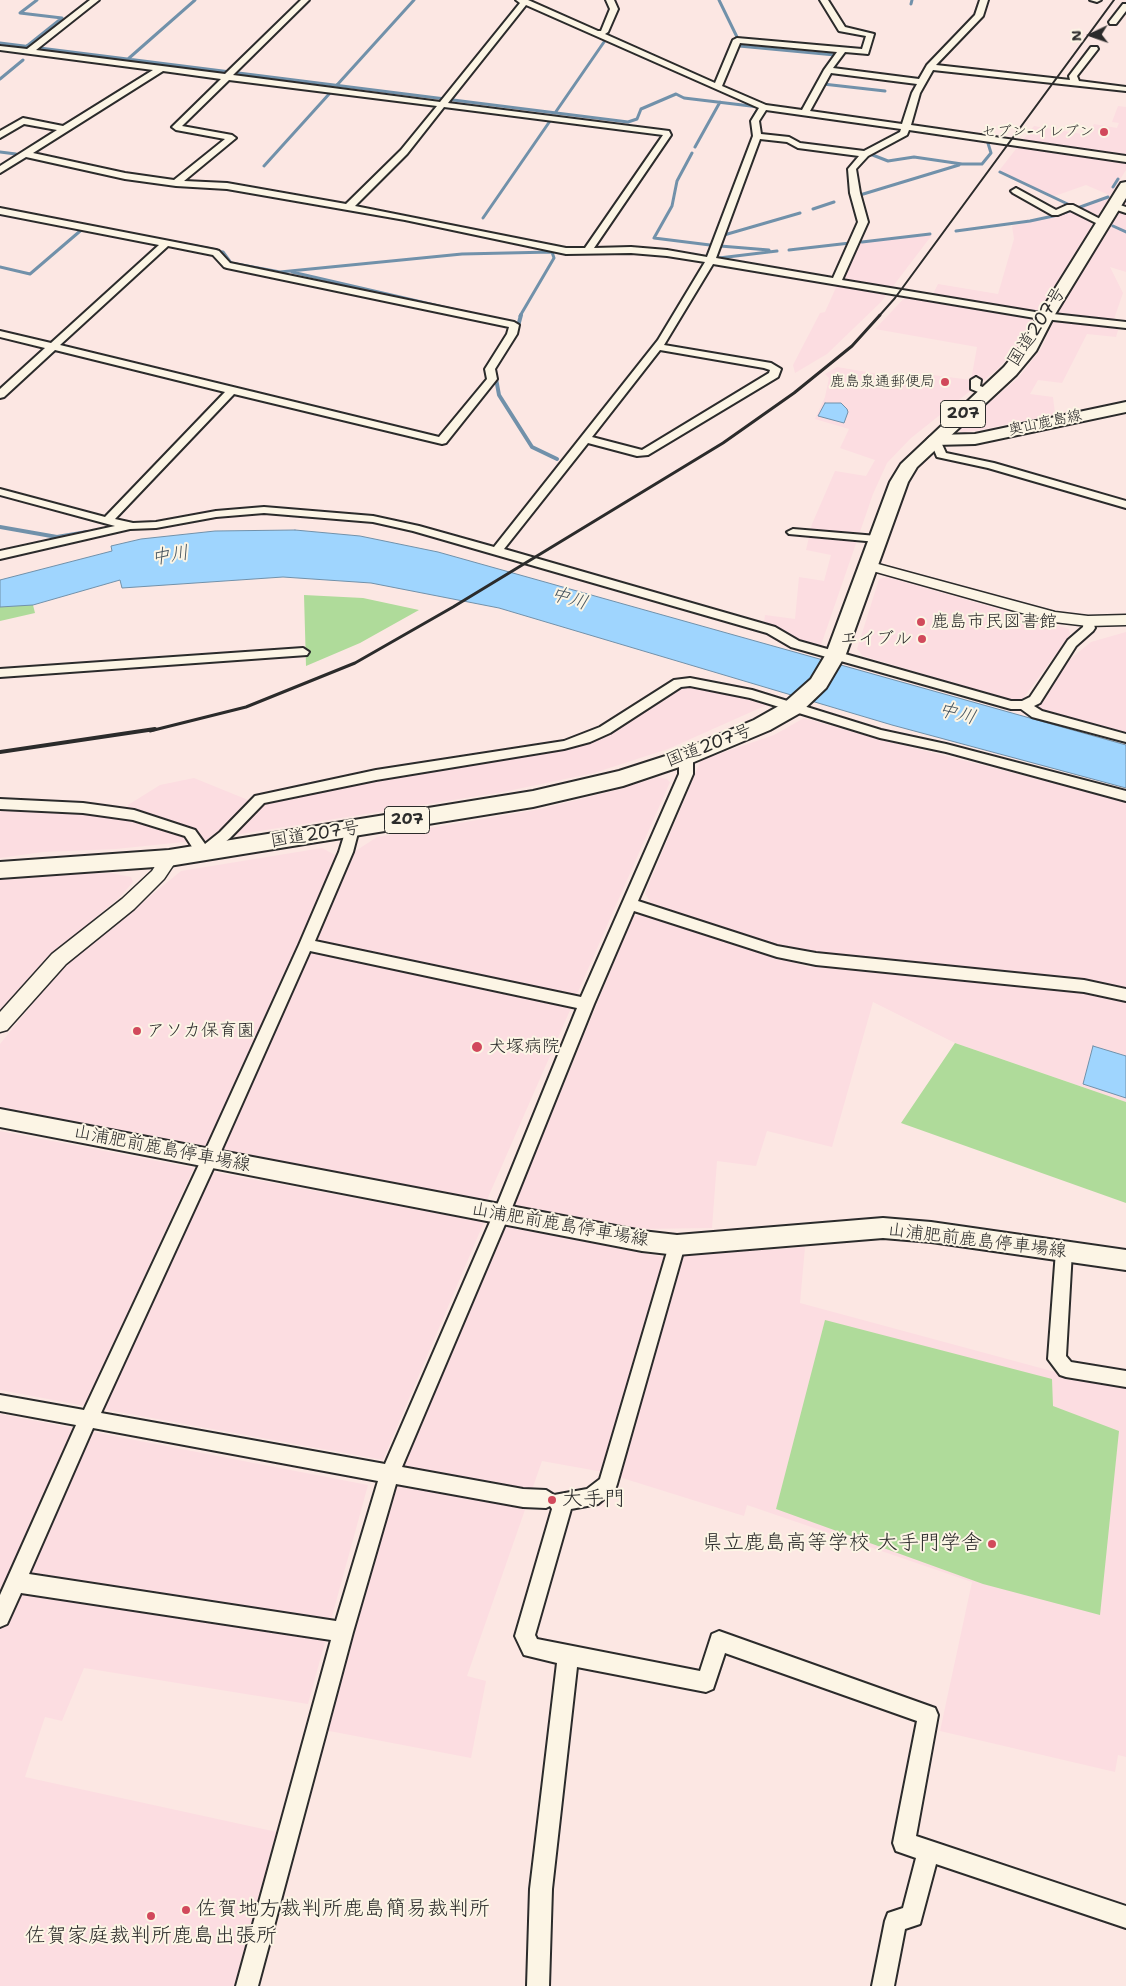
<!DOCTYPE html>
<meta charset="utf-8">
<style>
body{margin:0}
#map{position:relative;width:1126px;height:1986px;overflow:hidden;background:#fce7e3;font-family:"Shantell Sans",sans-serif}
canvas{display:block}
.north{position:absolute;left:1066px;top:10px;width:50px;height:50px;-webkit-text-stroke:4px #fcf5e5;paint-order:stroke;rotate:267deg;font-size:14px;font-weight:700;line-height:20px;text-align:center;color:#2b2b2b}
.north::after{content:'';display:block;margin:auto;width:18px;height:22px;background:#2b2b2b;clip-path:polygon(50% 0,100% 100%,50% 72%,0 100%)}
</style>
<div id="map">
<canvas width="1126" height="1986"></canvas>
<div class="north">N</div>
</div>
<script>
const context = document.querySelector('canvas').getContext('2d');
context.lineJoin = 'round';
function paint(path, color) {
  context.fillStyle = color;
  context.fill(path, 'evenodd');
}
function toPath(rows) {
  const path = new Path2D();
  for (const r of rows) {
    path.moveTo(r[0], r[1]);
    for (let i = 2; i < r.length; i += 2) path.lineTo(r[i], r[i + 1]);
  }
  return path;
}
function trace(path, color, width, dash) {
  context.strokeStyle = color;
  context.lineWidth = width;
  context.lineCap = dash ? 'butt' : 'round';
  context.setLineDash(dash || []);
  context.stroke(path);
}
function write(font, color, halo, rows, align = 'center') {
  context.font = font + ' "Shantell Sans","Klee One",sans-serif';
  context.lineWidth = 4;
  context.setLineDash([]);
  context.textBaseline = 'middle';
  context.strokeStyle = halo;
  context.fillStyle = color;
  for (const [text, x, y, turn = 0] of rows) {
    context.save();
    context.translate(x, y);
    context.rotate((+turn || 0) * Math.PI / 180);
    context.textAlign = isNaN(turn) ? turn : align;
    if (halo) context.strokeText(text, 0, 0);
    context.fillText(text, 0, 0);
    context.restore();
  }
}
const built = toPath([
 [1118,106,1126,107,1126,170,1016,348,998,369,911,438,887,463,873,494,820,648,763,631,765,615,795,619,799,577,824,581,831,555,806,550,812,524,835,471,866,476,875,460,840,448,849,429,815,419,825,397,829,378,825,374,837,367,921,381,925,374,971,380,977,347,875,329,911,291,933,294,938,284,998,294,1014,239,1012,226,1057,215,1109,195,1086,185,1052,197,998,172,1034,126,1088,135,1094,124,1117,128,1119,123,1112,122],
 [1126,199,1126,272,1110,267,1123,293,1112,325,1119,327,1116,337,1087,334,1062,383,1038,380,1030,394,1053,397,1055,414,976,431,962,432,958,429,1018,378,1041,349,1059,308],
 [932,235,881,302,827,354,795,373,793,365,820,313,825,312,856,243],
 [887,577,1069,629,1070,635,1022,700,1015,701,863,656,857,649,879,579],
 [1126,632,1126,733,1040,710,1039,703,1069,660,1091,642],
 [694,679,769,704,668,749,594,773,503,792,203,840,116,849,43,852,0,858,0,805,124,816,128,805,160,785,194,778,253,802,380,776,568,748,608,733],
 [804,718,878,739,1126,801,1126,1102,955,1043,873,1002,832,1147,767,1131,756,1166,717,1161,712,1228,640,1229,513,1208,633,916,650,914,810,968,812,955,783,949,653,907,645,893,701,760,774,735],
 [657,777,667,779,670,782,486,1202,220,1152,354,852,377,837,541,809,624,788],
 [322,848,337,856,205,1149,0,1111,0,1044,60,970,181,871],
 [111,873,131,877,133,882,120,897,43,962,0,1011,0,880,39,875],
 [0,1131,194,1168,85,1406,0,1390],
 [213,1172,484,1222,383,1460,102,1409],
 [505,1226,663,1257,805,1247,800,1303,1059,1373,1126,1385,1126,1757,1118,1755,1115,1772,940,1731,972,1582,747,1505,744,1516,603,1472,542,1461,467,1676,486,1681,471,1758,324,1730,394,1484],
 [0,1414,368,1485,308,1704,84,1668,62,1721,45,1717,25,1777,277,1832,235,1986,0,1986]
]);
const green = toPath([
 [304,595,363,598,419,610,360,643,306,666],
 [16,605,33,605,35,613,0,621,0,607],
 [955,1043,1126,1102,1126,1203,901,1123],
 [825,1320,1052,1379,1053,1406,1119,1431,1100,1615,983,1584,776,1509]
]);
const water = toPath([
 [825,403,841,403,847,409,848,412,844,423,818,416,825,403],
 [295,530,360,536,438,552,1126,745,1126,788,892,725,499,608,371,583,283,577,122,588,120,580,33,605,0,607,0,580,112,551,111,546,141,539,215,531,295,530],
 [1093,1046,1126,1056,1126,1098,1083,1084,1093,1046]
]);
const streamFar1 = toPath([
 [719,0,737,37,735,42],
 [911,4,912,0],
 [0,43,628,122,637,119,641,109,676,94,684,98,759,107,752,119],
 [27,46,62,18,20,13,37,0],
 [739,46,835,55],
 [128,59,195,0],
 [0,79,23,60],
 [825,80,823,84,885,91],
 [337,85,414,0],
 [555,113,604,42],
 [695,147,720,102],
 [0,152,16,154],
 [692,153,677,181,672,206,654,238,710,245],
 [870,154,888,161,914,157,962,164,982,164,991,153,987,140],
 [264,166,330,93],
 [1000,172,1074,207],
 [1113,187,1118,179],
 [860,195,959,165],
 [813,209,834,202],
 [483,218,550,121],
 [1113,226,1126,232],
 [105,229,217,250],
 [956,231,1030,221,1058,215,1108,197],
 [724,235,800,213],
 [862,242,930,234],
 [720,246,769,250],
 [789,250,850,243],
 [215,251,223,252,231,263,280,272,462,254,552,252],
 [719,258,777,251],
 [0,267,30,274,86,226],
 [292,272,469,313],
 [520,316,554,258,551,249,546,248]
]);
const stream = toPath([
 [517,330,521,315],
 [495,373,499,395,532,447,557,459],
 [0,527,57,537,87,532]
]);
const minor = toPath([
 [90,0,99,0,36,50,225,74,301,0,309,0,233,75,440,102,520,3,516,0,528,0,598,31,601,31,610,9,606,0,614,0,618,9,608,32,605,34,715,83,733,40,737,38,862,49,866,36,839,31,820,0,828,0,845,27,874,34,868,54,845,52,833,68,919,79,927,65,975,15,980,0,988,0,983,16,936,65,1070,80,1069,76,1091,47,1097,47,1098,49,1077,76,1079,81,1126,87,1126,91,933,70,920,93,911,125,1126,156,1126,162,909,130,907,135,868,156,856,169,860,193,868,222,842,280,1035,312,1126,322,1126,328,1035,318,713,264,664,345,771,363,781,369,778,377,648,455,637,456,588,443,504,549,775,627,799,641,1011,701,1022,701,1030,697,1068,640,1083,627,1084,618,1092,618,1095,628,1093,631,1076,646,1040,703,1034,706,1042,711,1126,734,1126,742,1032,717,1021,709,1011,709,791,647,767,633,413,531,373,522,264,513,216,517,156,528,130,529,0,559,0,551,115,526,0,495,0,489,105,517,225,392,55,350,4,397,0,398,0,389,45,348,0,337,0,331,51,343,159,245,0,214,0,208,216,250,219,251,230,263,514,322,519,325,517,334,495,369,497,379,446,443,442,444,234,394,115,519,133,523,156,522,216,511,264,507,373,516,419,526,494,547,658,340,705,262,667,256,631,253,566,254,405,220,227,189,176,186,125,179,26,157,0,173,0,166,57,130,24,124,0,138,0,131,23,118,63,126,153,70,0,50,0,46,27,49,90,0],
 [526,5,759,108,751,121,753,136,707,257,667,250,631,247,594,248,671,135,669,131,448,103,526,5],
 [740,43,837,52,824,70,802,110,766,105,722,86,740,43],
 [163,71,221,79,172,127,176,130,225,139,174,180,125,173,33,153,163,71],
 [831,73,917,84,912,93,902,124,810,111,831,73],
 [229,80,437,106,401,150,346,204,227,183,184,181,236,138,232,135,182,126,229,80],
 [444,107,663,135,585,248,566,248,355,206,407,154,444,107],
 [766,110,901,129,900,132,864,151,800,143,789,137,761,134,759,121,766,110],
 [760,139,787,142,798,148,859,156,848,169,850,193,858,222,833,278,716,258,760,139],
 [168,246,213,255,224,267,227,268,509,327,507,334,485,369,487,379,439,437,60,345,168,246],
 [660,350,764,368,770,370,769,373,642,450,592,437,660,350],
 [1090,0,1101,0,1097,2,1090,0],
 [1123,4,1126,4,1126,11,1116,24,1110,24,1109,22,1123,4],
 [1016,188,1056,210,1067,205,1073,205,1108,223,1106,225,1100,225,1070,210,1058,215,1052,215,1013,193,1011,191,1016,188],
 [1114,203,1126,207,1126,213,1111,208,1111,204,1114,203],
 [976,377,981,380,980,386,991,390,992,392,991,394,983,394,971,389,971,380,976,377],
 [935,437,940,440,946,453,994,463,1126,501,1126,508,988,468,937,457,930,440,935,437],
 [793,529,877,536,883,539,877,542,789,534,787,532,793,529],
 [303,648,309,652,307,655,0,677,0,669,303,648],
 [690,678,752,690,881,730,946,744,1126,791,1126,801,946,752,880,738,750,698,690,686,681,687,610,733,590,742,564,749,376,780,264,803,230,838,208,856,203,857,198,856,185,836,133,820,83,813,0,809,0,799,83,803,134,810,195,830,205,844,220,832,255,796,376,770,564,741,600,727,674,680,690,678],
 [686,753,691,754,693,757,693,774,638,901,777,946,816,953,1084,980,1126,989,1126,1001,1084,992,816,965,777,957,634,911,594,1004,509,1215,402,1467,523,1489,546,1490,554,1495,587,1489,600,1479,669,1245,671,1240,677,1238,683,1240,685,1245,617,1484,615,1490,598,1504,571,1509,535,1635,537,1639,700,1671,712,1634,719,1631,935,1708,938,1715,916,1836,1126,1906,1126,1928,936,1864,920,1924,905,1929,894,1986,872,1986,885,1921,888,1913,903,1908,916,1858,896,1851,893,1843,917,1721,725,1653,713,1689,706,1692,577,1667,552,1889,549,1986,527,1986,530,1889,557,1663,524,1655,515,1636,552,1509,550,1506,546,1508,523,1507,396,1484,353,1632,258,1986,236,1986,331,1640,21,1593,7,1624,0,1627,0,1595,76,1425,0,1411,0,1395,84,1410,202,1158,299,945,339,852,347,826,352,824,357,826,359,829,353,852,315,941,581,997,679,774,679,757,681,754,686,753],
 [310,951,577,1008,493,1215,385,1464,101,1413,218,1158,310,951],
 [93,1428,378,1481,336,1621,29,1574,93,1428],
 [1064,1244,1070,1246,1072,1251,1066,1356,1071,1362,1126,1371,1126,1387,1066,1377,1060,1375,1048,1359,1056,1251,1058,1246,1064,1244]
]);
const tertiary = toPath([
 [867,561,1055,612,1088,616,1126,615,1126,625,1088,626,1054,622,862,568,860,565,862,562,867,561],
 [169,852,175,854,178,858,164,879,134,909,66,964,7,1030,0,1032,0,1012,52,954,122,899,152,871,163,854,169,852]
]);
const secondary = toPath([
 [1126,402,1126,412,975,444,935,445,930,443,927,440,930,437,935,435,975,434,1126,402],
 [0,1109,642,1231,677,1235,883,1218,931,1222,1126,1250,1126,1270,931,1242,883,1238,677,1255,642,1251,0,1127,0,1109]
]);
const trunk = toPath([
 [1126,182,1126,198,1054,316,1036,351,1016,375,917,467,908,482,846,654,826,688,800,713,770,730,694,762,623,786,533,807,169,866,0,878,0,862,169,850,533,791,619,771,678,752,754,720,784,703,811,679,826,654,890,482,901,464,1004,367,1022,345,1038,316,1119,186,1121,183,1126,182]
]);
const railFar2 = toPath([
 [879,316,895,298,1114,0]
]);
const railFar1 = toPath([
 [150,731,246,707,355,663,453,607,723,443,794,393,852,346,880,315]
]);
const rail = toPath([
 [0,752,155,729]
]);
const markers = [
 [1104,132,5,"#d1495b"],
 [945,382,5,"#d1495b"],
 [921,622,5,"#d1495b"],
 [922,639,5,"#d1495b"],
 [137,1031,5,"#d1495b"],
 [477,1047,6,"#d1495b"],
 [552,1500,5,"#d1495b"],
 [992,1544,5,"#d1495b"],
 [186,1910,5,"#d1495b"],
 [151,1916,5,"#d1495b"]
];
const farPoinames = [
 ["セブン-イレブン",1094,132],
 ["鹿島泉通郵便局",935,382]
];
const farStreetnames = [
 ["奥山鹿島線",1045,423,-12]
];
const shields = [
 [963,414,45],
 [407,820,45]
];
const shieldNames = [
 ["207",963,414],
 ["207",407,820]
];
const streetNames = [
 ["国道207号",1037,327,-57],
 ["国道207号",709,746,-21],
 ["国道207号",315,835,-9],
 ["山浦肥前鹿島停車場線",162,1149,11],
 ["山浦肥前鹿島停車場線",560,1225,10],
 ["山浦肥前鹿島停車場線",977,1241,7]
];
const poiNames = [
 ["鹿島市民図書館",931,622],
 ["エイブル",912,639,"right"],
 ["アソカ保育園",147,1031],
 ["犬塚病院",488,1047]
];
const waterNames = [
 ["中川",170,556,-9],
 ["中川",569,599,17],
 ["中川",957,714,15]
];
const nearPoinames = [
 ["大手門",562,1500],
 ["県立鹿島高等学校 大手門学舎",982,1544,"right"],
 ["佐賀地方裁判所鹿島簡易裁判所",196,1910],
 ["佐賀家庭裁判所鹿島出張所",151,1937,"center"]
];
paint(built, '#fcdde1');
paint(green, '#afdb9a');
paint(water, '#9fd5fe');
trace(water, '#7191aa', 1);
trace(streamFar1, '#7191aa', 3);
trace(stream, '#7191aa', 4);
trace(minor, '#2b2b2b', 4);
trace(tertiary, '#2b2b2b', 3);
trace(secondary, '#2b2b2b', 4);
trace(trunk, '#2b2b2b', 4);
paint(minor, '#fcf5e5');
paint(tertiary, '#fcf5e5');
paint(secondary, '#fcf5e5');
paint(trunk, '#fcf5e5');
trace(railFar2, '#2b2b2b', 2);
trace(railFar1, '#2b2b2b', 3);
trace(rail, '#2b2b2b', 4);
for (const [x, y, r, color] of markers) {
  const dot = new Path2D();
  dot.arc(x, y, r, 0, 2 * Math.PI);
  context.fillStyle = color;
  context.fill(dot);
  trace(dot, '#fcf5e5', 2);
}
write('15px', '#2b2b2b', '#fcf5e5', farPoinames, 'right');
write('15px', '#2b2b2b', '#fcf5e5', farStreetnames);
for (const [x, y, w] of shields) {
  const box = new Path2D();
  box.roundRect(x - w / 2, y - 13.5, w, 27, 4);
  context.fillStyle = '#fcf5e5';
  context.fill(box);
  trace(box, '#2b2b2b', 1);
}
write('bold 16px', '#2b2b2b', null, shieldNames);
write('18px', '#2b2b2b', '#fcf5e5', streetNames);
write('18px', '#2b2b2b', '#fcf5e5', poiNames, 'left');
write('italic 19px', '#485660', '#fcf5e5', waterNames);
write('21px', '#2b2b2b', '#fcf5e5', nearPoinames, 'left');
</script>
